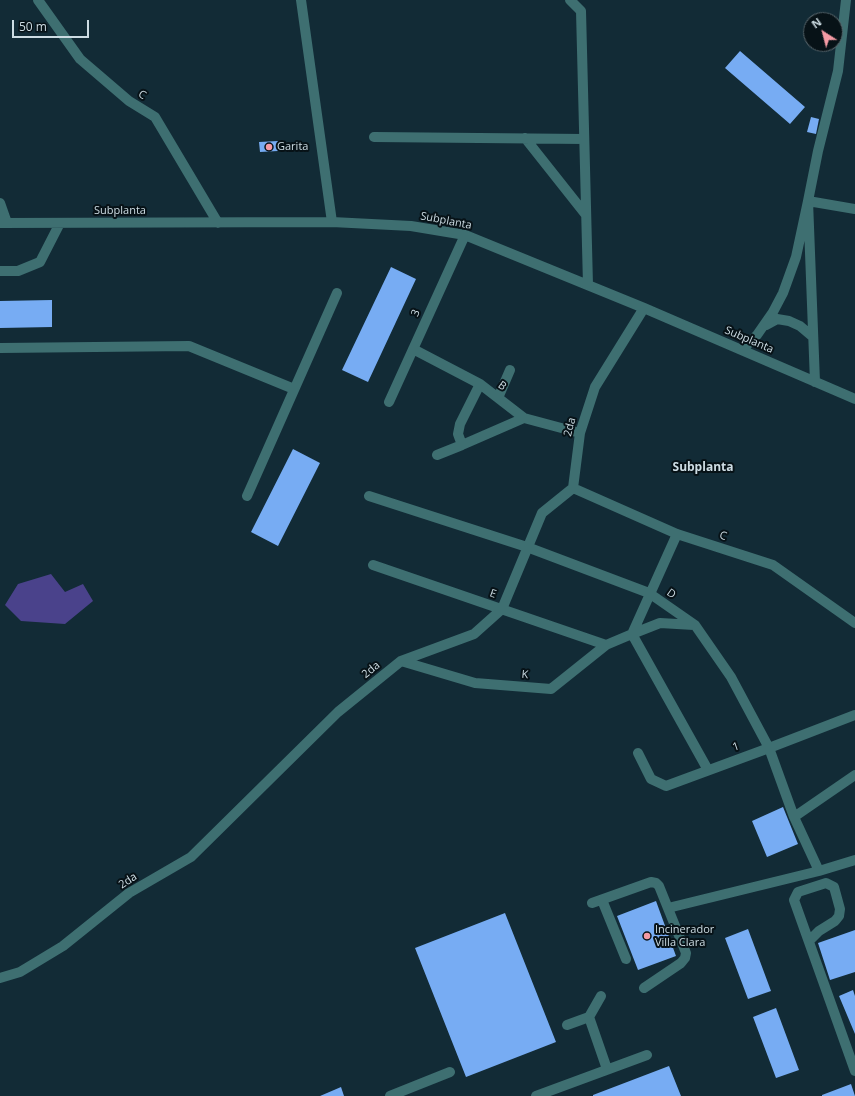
<!DOCTYPE html>
<style>
body{margin:0}
#map{position:relative;width:855px;height:1096px;overflow:hidden;background:#122b36;font-family:"Open Sans",sans-serif}
canvas{display:block}
.north{position:absolute;left:803px;top:12px;width:40px;height:40px;box-sizing:border-box;background:#071217;border:1px solid #566369;border-radius:50%;rotate:324deg;font-size:11px;font-weight:700;line-height:16px;text-align:center;color:#cddce3}
.north::after{content:'';display:block;margin:auto;width:14px;height:18px;background:#f49aa4;clip-path:polygon(50% 0,100% 100%,50% 72%,0 100%)}
.scale{position:absolute;left:12px;top:20px;width:77px;height:18px;box-sizing:border-box;border:2px solid #cddce3;border-top:0;padding-left:5px;font-size:12px;line-height:14px;white-space:nowrap;color:#cddce3;-webkit-text-stroke:3px #071217;paint-order:stroke}
</style>
<div id="map">
<canvas width="855" height="1096"></canvas>
<div class="north">N</div>
<div class="scale">50 m</div>
</div>
<script>
const context = document.querySelector('canvas').getContext('2d');
context.lineJoin = 'round';
function paint(path, color) {
  context.fillStyle = color;
  context.fill(path, 'evenodd');
}
function toPath(rows) {
  const path = new Path2D();
  for (const r of rows) {
    path.moveTo(r[0], r[1]);
    for (let i = 2; i < r.length; i += 2) path.lineTo(r[i], r[i + 1]);
  }
  return path;
}
function trace(path, color, width, dash) {
  context.strokeStyle = color;
  context.lineWidth = width;
  context.lineCap = dash ? 'butt' : 'round';
  context.setLineDash(dash || []);
  context.stroke(path);
}
function write(font, color, halo, rows, align = 'center') {
  context.font = font + ' "Open Sans",sans-serif';
  context.lineWidth = 4;
  context.setLineDash([]);
  context.textBaseline = 'middle';
  context.strokeStyle = halo;
  context.fillStyle = color;
  for (const [text, x, y, turn = 0] of rows) {
    context.save();
    context.translate(x, y);
    context.rotate((+turn || 0) * Math.PI / 180);
    context.textAlign = isNaN(turn) ? turn : align;
    if (halo) context.strokeText(text, 0, 0);
    context.fillText(text, 0, 0);
    context.restore();
  }
}
const water = toPath([
 [51,574,65,592,83,584,93,601,65,624,21,621,5,605,18,584]
]);
const building = toPath([
 [740,51,805,107,790,124,725,68],
 [811,117,819,119,816,134,807,132],
 [278,141,278,151,260,152,259,142],
 [391,267,416,279,368,382,342,370],
 [52,300,52,327,0,328,0,301],
 [293,449,320,463,278,546,251,532],
 [783,807,798,844,767,857,752,821],
 [656,901,676,956,638,970,617,916],
 [505,913,556,1042,466,1077,415,948],
 [748,929,771,991,748,999,725,938],
 [855,930,855,972,830,980,818,943],
 [853,990,855,996,855,1034,839,996],
 [776,1008,799,1070,776,1078,753,1017],
 [669,1066,681,1096,593,1096,593,1095],
 [851,1084,855,1096,822,1096,822,1095],
 [341,1087,344,1096,320,1096]
]);
const minor = toPath([
 [38,0,80,59,129,101,155,117,218,223],
 [301,0,332,222],
 [570,0,581,11,588,285],
 [846,0,838,71,818,151,808,201,855,209],
 [374,137,584,139],
 [525,138,586,215],
 [0,203,7,223],
 [0,223,332,222,411,226,465,235,644,308,855,399],
 [0,271,18,271,40,262,60,223],
 [766,325,777,319,789,321,800,326,813,337],
 [0,348,189,346,294,389],
 [413,349,480,384,524,418,580,433],
 [742,350,757,335,773,312,783,293,796,257,808,201,815,382],
 [498,398,510,370],
 [389,402,465,235],
 [462,445,458,434,460,424,480,384],
 [437,455,462,445,524,418],
 [573,488,677,534,773,565,855,623],
 [247,496,337,293],
 [369,496,527,547,649,593,695,625,731,677,769,748,794,817,819,871],
 [677,534,632,634,708,770],
 [373,565,606,645],
 [401,661,475,683,551,689,606,645,632,634,660,623,694,625],
 [638,753,651,779,666,786,769,748,855,715],
 [794,817,855,775],
 [602,900,626,959],
 [592,903,651,882,656,883,659,886,686,953,685,958,681,963,644,988],
 [668,908,819,871,855,860],
 [810,940,819,931,835,921,839,916,840,909,834,887,826,883,798,892,794,900,855,1071],
 [0,978,20,972,63,946,129,893,191,857,338,712,401,661,474,634,502,609,542,513,573,488,580,433,595,387,644,308],
 [589,1017,607,1069],
 [567,1025,589,1017,601,996],
 [390,1096,450,1072],
 [536,1096,647,1055]
]);
const markers = [
 [269,147,4,"#f49aa4"],
 [647,936,4,"#f49aa4"]
];
const streetNames = [
 ["C",142,95,31],
 ["Subplanta",120,211],
 ["Subplanta",446,221,11],
 ["3",416,313,-66],
 ["Subplanta",749,340,23],
 ["B",502,386,36],
 ["2da",570,427,-76],
 ["C",723,536,18],
 ["E",493,594,19],
 ["D",671,594,35],
 ["2da",371,670,-39],
 ["K",525,675,5],
 ["1",736,747,-19],
 ["2da",128,881,-33]
];
const poiNames = [
 ["Garita",277,147],
 ["Incinerador",655,930],
 ["Villa Clara",655,943]
];
const neighbourhoodNames = [
 ["Subplanta",703,468]
];
paint(water, '#4a428b');
paint(building, '#77acf3');
trace(minor, '#3e6f71', 10);
for (const [x, y, r, color] of markers) {
  const dot = new Path2D();
  dot.arc(x, y, r, 0, 2 * Math.PI);
  context.fillStyle = color;
  context.fill(dot);
  trace(dot, '#071217', 1.5);
}
write('11px', '#cddce3', '#071217', streetNames);
write('11px', '#cddce3', '#071217', poiNames, 'left');
write('bold 12px', '#cddce3', '#071217', neighbourhoodNames);
</script>
